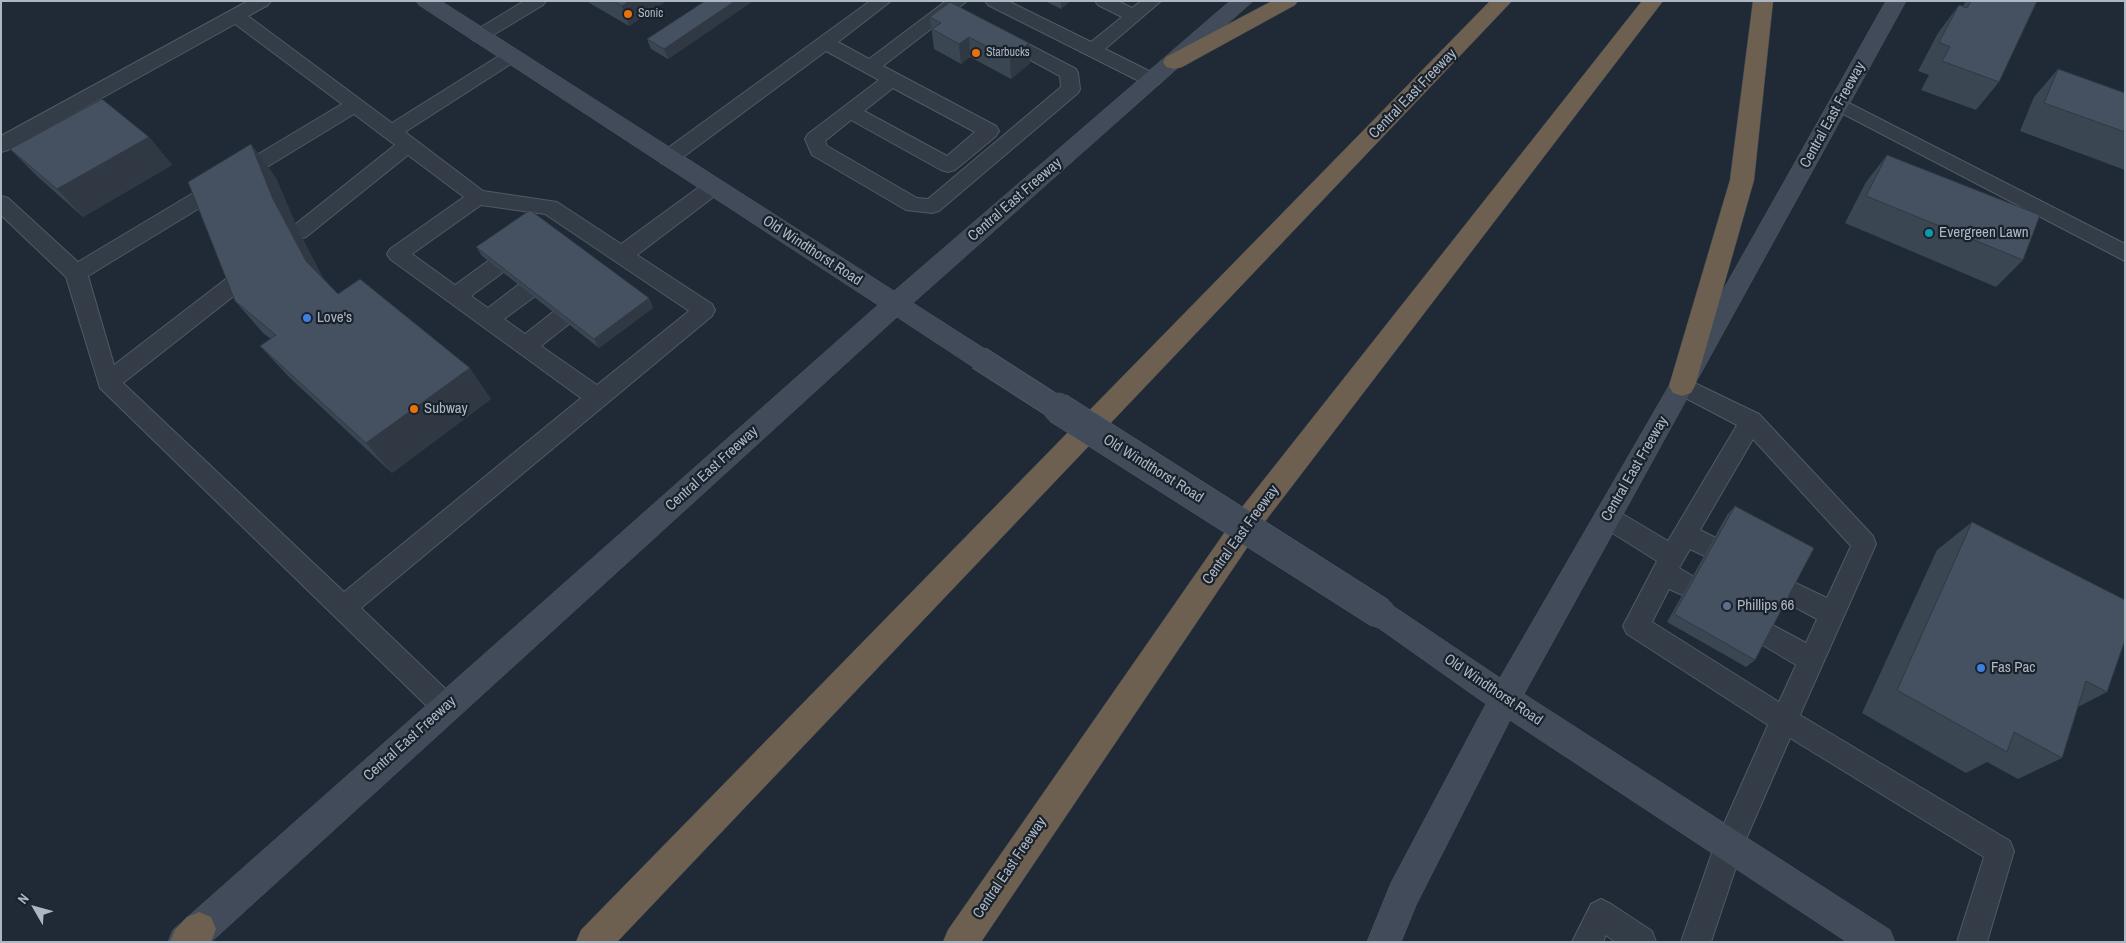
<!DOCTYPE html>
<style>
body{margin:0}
#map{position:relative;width:2126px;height:943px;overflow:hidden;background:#202a36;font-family:"Archivo Narrow",sans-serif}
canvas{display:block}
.frame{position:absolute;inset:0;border:2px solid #adb7c4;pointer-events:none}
.north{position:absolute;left:10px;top:883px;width:50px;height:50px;-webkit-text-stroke:4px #19212b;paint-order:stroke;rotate:308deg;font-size:14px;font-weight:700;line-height:20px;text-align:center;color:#adb7c4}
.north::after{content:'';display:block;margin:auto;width:18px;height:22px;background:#adb7c4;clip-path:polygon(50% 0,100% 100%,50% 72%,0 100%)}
</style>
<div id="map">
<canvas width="2126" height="943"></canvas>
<div class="frame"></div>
<div class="north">N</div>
</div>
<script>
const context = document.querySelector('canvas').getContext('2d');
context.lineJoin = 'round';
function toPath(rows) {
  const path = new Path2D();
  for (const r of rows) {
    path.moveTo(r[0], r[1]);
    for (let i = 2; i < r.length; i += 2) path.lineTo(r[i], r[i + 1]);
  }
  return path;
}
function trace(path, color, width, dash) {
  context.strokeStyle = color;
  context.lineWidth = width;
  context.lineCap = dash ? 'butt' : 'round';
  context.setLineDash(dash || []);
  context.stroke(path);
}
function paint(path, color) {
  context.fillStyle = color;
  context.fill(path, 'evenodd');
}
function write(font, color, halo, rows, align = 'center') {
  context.font = font + ' "Archivo Narrow",sans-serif';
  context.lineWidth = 4.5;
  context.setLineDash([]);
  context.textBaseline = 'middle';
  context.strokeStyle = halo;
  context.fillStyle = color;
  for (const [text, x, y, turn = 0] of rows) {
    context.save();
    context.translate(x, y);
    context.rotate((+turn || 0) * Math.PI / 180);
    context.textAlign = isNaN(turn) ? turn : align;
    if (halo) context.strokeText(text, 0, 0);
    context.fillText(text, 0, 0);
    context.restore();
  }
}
const lane = toPath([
 [248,1,271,1,268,5,248,16,392,123,505,52,511,50,517,52,520,56,517,60,405,132,483,191,557,202,621,244,706,182,713,180,720,182,723,187,720,192,637,255,712,304,715,310,712,316,361,608,455,698,459,707,455,716,446,720,437,716,100,388,66,277,1,215,1,196,8,198,78,262,342,104,235,24,8,150,1,152,1,136,248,1],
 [354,114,395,145,292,227,289,232,292,237,299,239,306,237,408,155,464,197,390,249,387,254,390,259,581,398,344,592,123,383,249,284,253,278,249,272,242,270,235,272,114,365,88,276,354,114],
 [481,205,545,214,689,311,597,385,541,346,569,324,572,318,569,312,561,310,553,312,525,334,504,319,534,297,537,291,534,285,526,283,518,285,488,308,471,296,502,273,506,267,502,261,495,259,488,261,455,285,412,254,481,205],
 [524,1,546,1,543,5,485,40,479,42,473,40,470,36,473,32,524,1],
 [870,1,891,1,838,42,869,59,946,1,967,1,883,66,996,126,999,131,996,136,955,170,948,172,941,170,851,120,825,141,827,146,917,198,928,199,1061,87,1060,76,999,43,996,39,999,35,1005,33,1011,35,1076,69,1078,73,1080,89,1078,93,939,211,932,213,906,210,812,155,805,139,808,134,879,80,826,51,675,163,668,165,661,163,658,158,661,153,870,1],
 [893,88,975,132,947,156,864,111,893,88],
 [985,1,1008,1,1091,42,1122,17,1098,5,1095,1,1118,1,1132,8,1141,1,1161,1,1105,49,1159,76,1161,80,1159,84,1152,86,1145,84,988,5,985,1],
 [1839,98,2125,244,2125,261,1832,108,1830,104,1832,100,1839,98],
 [1682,377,1759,414,1873,536,1876,544,1800,715,2010,841,2014,851,1987,942,1957,942,1984,857,1790,738,1743,846,1711,942,1681,942,1715,844,1768,725,1627,634,1623,626,1657,561,1598,524,1595,517,1598,510,1607,507,1616,510,1668,541,1737,425,1674,392,1671,386,1674,380,1682,377],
 [1753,439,1851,546,1827,598,1787,579,1778,582,1774,590,1778,598,1817,619,1806,643,1765,621,1756,625,1752,633,1756,641,1796,665,1779,702,1652,622,1669,589,1687,597,1696,594,1700,586,1696,578,1679,568,1690,549,1709,558,1718,555,1721,547,1718,539,1700,530,1753,439],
 [1601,899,1611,904,1652,931,1656,942,1615,942,1606,935,1603,942,1572,942,1591,904,1601,899]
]);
const secondary = toPath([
 [416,1,441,1,894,291,1230,1,1253,1,913,303,988,351,992,358,988,365,979,368,970,365,897,317,211,942,168,942,173,930,878,305,419,5,416,1],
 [1886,1,1906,1,1524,694,1890,930,1895,942,1847,942,1510,720,1416,905,1401,942,1367,942,1391,883,1486,704,1370,622,1365,613,1370,604,1380,600,1390,604,1500,678,1673,379,1886,1]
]);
const highway = toPath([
 [1272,1,1298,1,1295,5,1182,67,1174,69,1166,67,1163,62,1166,57,1272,1],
 [1490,1,1512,1,617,942,576,942,581,930,1490,1],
 [1642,1,1663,1,1263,524,981,942,943,942,948,930,1243,506,1642,1],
 [1753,1,1773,1,1754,180,1695,386,1691,393,1682,396,1673,393,1669,386,1730,180,1753,1],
 [199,912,211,917,216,929,211,942,170,942,175,930,187,917,199,912]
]);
const secondaryBridgeFar1 = toPath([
 [979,358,1060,410]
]);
const secondaryBridge = toPath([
 [1058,408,1380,613]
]);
const wall = toPath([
 [586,1,666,1,629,26],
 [705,1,753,1,668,59,651,49,647,39],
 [1045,1,1070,1,1061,9],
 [1966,1,2037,1,1999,82,1976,110,1921,90,1929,75,1918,71,1938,33,1959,5,1963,6],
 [930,17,1030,63,1011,79,970,57,961,64,934,49],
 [2058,69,2125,93,2125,170,2020,131,2034,97],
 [149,137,172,165,83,217,37,176,10,149],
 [251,144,276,178,299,232,323,278,338,294,491,399,392,473,289,377,260,346,271,339,263,333,235,301],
 [1887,155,2023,260,1996,287,1845,223,1866,182],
 [476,247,649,298,653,308,599,348,482,256],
 [1735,506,1755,660,1746,667,1667,622,1727,515],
 [1972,522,2107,692,2078,707,2062,758,2018,779,1987,762,1966,773,1862,713,1937,550]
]);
const shadedWall = toPath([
 [629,1,666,1,629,26,622,6],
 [735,1,753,1,668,59,664,49],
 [1061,1,1070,1,1061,9],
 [969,37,970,57,961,64,959,44],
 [1029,43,1030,63,1011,79,1010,59],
 [149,137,172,165,83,217,57,189],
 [251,144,276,178,299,232,331,294,306,261,273,199],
 [649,298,653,308,599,348,594,339],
 [470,368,491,399,392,473,366,443]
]);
const building = toPath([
 [613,1,629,1,622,6,613,1],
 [705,1,735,1,664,49,647,39,705,1],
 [1971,1,2037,1,1999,82,1942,61,1950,47,1939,42,1959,5,1967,8,1971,1],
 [950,2,1029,43,1010,59,969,37,959,44,932,29,941,23,930,17,950,2],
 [2058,69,2125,93,2125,132,2044,103,2058,69],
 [102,99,149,137,57,189,10,149,102,99],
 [251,144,273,199,306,261,338,294,360,279,470,368,366,443,260,346,276,335,235,301,188,182,251,144],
 [1887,155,2040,215,2023,260,1866,196,1887,155],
 [530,210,649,298,594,339,476,247,530,210],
 [1735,506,1814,548,1755,660,1674,614,1735,506],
 [1972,522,2125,600,2125,640,2107,692,2086,681,2062,758,2014,732,2007,752,1897,690,1972,522]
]);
const markers = [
 [628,14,5,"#e8710a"],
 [976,53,5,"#e8710a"],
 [1929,233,5,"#0f9aa8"],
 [307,318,5,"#3f7fe0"],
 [414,409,5,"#e8710a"],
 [1727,606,5,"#5c6f8a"],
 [1981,668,5,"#3f7fe0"]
];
const farPoinames = [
 ["Sonic",638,14],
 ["Starbucks",986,53]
];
const streetNames = [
 ["Central East Freeway",1413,94,-46],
 ["Central East Freeway",1833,115,-61],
 ["Central East Freeway",1015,200,-41],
 ["Old Windthorst Road",812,251,33],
 ["Central East Freeway",712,469,-42],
 ["Old Windthorst Road",1153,469,32],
 ["Central East Freeway",1635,469,-60],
 ["Central East Freeway",1241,535,-54],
 ["Old Windthorst Road",1493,690,34],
 ["Central East Freeway",410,739,-42],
 ["Central East Freeway",1010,868,-56]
];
const poiNames = [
 ["Evergreen Lawn",1939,233],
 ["Love's",317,318],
 ["Subway",424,409],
 ["Phillips 66",1737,606],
 ["Fas Pac",1991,668]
];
trace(lane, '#505a65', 2);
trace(secondary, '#505a65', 1);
trace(highway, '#3e4751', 1);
paint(lane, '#333c47');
paint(secondary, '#414b5a');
paint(highway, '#6d6050');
trace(secondaryBridgeFar1, '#505a65', 25, []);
trace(secondaryBridge, '#505a65', 32, []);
trace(secondaryBridgeFar1, '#414b5a', 23);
trace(secondaryBridge, '#414b5a', 31);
paint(wall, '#3b4653');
paint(shadedWall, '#303943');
paint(building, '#455160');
trace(building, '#303943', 1);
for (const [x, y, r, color] of markers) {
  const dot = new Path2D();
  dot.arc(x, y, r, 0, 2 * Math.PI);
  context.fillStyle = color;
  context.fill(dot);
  trace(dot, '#19212b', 2);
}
write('12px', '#adb7c4', '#19212b', farPoinames, 'left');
write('15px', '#adb7c4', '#19212b', streetNames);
write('15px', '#adb7c4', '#19212b', poiNames, 'left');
</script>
